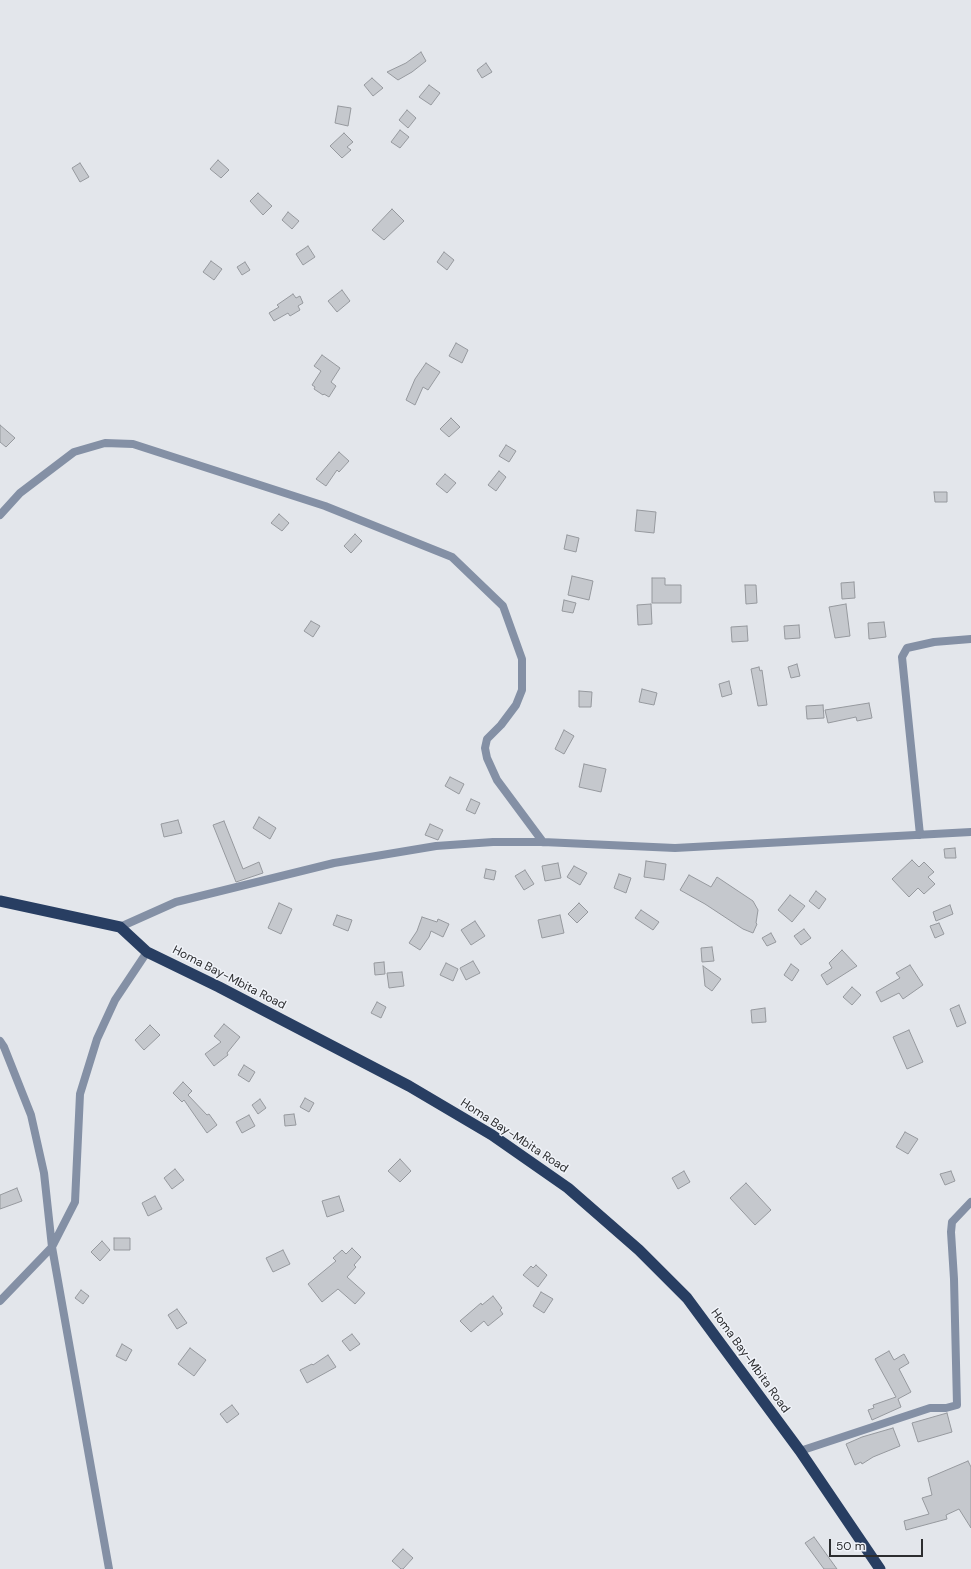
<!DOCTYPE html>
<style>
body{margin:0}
#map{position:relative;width:971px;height:1569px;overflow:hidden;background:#e3e6eb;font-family:"DM Sans",sans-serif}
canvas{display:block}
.scale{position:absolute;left:829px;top:1539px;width:94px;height:18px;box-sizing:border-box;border:2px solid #2c2d2f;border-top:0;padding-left:5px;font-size:12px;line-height:14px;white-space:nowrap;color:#2c2d2f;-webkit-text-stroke:3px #f0f3f9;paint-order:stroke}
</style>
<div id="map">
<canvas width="971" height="1569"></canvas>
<div class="scale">50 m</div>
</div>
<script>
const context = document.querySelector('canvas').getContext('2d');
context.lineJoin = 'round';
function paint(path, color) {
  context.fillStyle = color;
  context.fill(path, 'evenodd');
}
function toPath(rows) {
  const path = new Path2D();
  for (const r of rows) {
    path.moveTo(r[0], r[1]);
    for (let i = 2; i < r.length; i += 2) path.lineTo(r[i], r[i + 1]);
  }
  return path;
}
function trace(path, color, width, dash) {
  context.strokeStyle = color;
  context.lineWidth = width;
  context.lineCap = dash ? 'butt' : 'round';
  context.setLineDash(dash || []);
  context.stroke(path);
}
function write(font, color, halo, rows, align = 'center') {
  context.font = font + ' "DM Sans",sans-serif';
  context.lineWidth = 3;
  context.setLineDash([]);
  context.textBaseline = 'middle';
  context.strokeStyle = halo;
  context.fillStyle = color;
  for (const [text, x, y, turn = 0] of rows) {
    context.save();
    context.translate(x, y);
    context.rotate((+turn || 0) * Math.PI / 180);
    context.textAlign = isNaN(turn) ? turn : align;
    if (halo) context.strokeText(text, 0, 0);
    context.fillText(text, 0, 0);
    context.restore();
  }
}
const building = toPath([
 [421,52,426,61,412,72,398,80,387,72,406,63,421,52],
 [486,63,492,72,482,78,477,70,486,63],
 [372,78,383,88,373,96,364,85,372,78],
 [429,85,440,93,431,105,419,97,429,85],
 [338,106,351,108,348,126,335,123,338,106],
 [407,110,416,118,408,128,399,120,407,110],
 [400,130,409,137,400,148,391,142,400,130],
 [344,133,353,142,347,147,351,150,342,158,330,146,344,133],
 [218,160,229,170,221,178,210,169,218,160],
 [80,163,89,177,80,182,72,168,80,163],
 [258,193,272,206,263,215,250,201,258,193],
 [392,209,404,221,384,240,372,230,392,209],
 [288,212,299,221,292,229,282,220,288,212],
 [308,246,315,257,303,265,296,254,308,246],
 [444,252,454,260,447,270,437,262,444,252],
 [211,261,222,269,214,280,203,272,211,261],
 [245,262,250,270,242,275,237,267,245,262],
 [342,290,350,301,337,312,328,301,342,290],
 [293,294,296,298,300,296,303,303,298,306,300,310,290,316,288,313,274,321,269,313,279,307,277,305,293,294],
 [456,343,468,350,462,363,449,356,456,343],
 [322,355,340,368,331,382,336,386,329,397,324,394,323,395,314,389,315,387,312,385,321,371,314,366,322,355],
 [426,363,440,372,428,390,423,387,415,405,406,400,415,379,426,363],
 [451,418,460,427,449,437,440,429,451,418],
 [0,425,15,438,6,447,0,442,0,425],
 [506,445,516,451,509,462,499,456,506,445],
 [339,452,349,461,339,472,337,470,326,486,316,479,339,452],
 [499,471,506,477,496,491,488,485,499,471],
 [445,474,456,483,447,493,436,484,445,474],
 [934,492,947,492,947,502,935,502,934,492],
 [637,510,656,512,654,533,635,531,637,510],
 [279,514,289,523,282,531,271,523,279,514],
 [355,534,362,541,351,553,344,546,355,534],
 [567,535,579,538,576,552,564,549,567,535],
 [572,576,593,581,589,600,568,595,572,576],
 [652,578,665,578,665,585,681,585,681,603,652,603,652,578],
 [854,582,855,598,842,599,841,583,854,582],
 [745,585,756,585,757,603,746,604,745,585],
 [564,600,576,603,573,613,562,611,564,600],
 [651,604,652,624,638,625,637,605,651,604],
 [846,604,850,636,835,638,829,607,846,604],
 [311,621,320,626,313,637,304,631,311,621],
 [884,622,886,637,869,639,868,623,884,622],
 [799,625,800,638,785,639,784,626,799,625],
 [747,626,748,641,732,642,731,627,747,626],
 [797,664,800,676,791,678,788,667,797,664],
 [759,667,760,671,762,670,767,705,758,706,751,669,759,667],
 [729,681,732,694,722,697,719,684,729,681],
 [642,689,657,693,654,705,639,702,642,689],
 [579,691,592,692,591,707,579,707,579,691],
 [869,703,872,718,857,721,856,717,828,723,825,710,869,703],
 [823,705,824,718,807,719,806,706,823,705],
 [564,730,574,736,564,754,555,749,564,730],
 [584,764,606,769,601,792,579,787,584,764],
 [450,777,464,784,459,794,445,786,450,777],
 [471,799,480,803,475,814,466,810,471,799],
 [259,817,276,828,270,839,253,828,259,817],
 [178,820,182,833,164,837,161,824,178,820],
 [224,821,243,869,259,862,263,873,236,882,213,825,224,821],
 [430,824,443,830,438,840,425,835,430,824],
 [955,848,956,858,945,858,944,849,955,848],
 [912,860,919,867,924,862,934,872,928,877,935,884,924,894,918,888,909,897,892,879,912,860],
 [646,861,666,864,664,880,644,877,646,861],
 [558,863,561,878,545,881,542,866,558,863],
 [574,866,587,873,580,885,567,877,574,866],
 [486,869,496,871,494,880,484,878,486,869],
 [525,870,534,884,524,890,515,876,525,870],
 [619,874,631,878,626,893,614,888,619,874],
 [689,875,711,887,717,877,753,901,758,910,756,923,757,924,753,933,743,929,705,904,680,890,689,875],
 [816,891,826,899,819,909,809,901,816,891],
 [790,895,805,906,792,922,778,910,790,895],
 [279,903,292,909,281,934,268,928,279,903],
 [579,903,588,912,577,923,568,914,579,903],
 [950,905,953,914,936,921,933,912,950,905],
 [641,910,659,922,653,930,635,918,641,910],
 [337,915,352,920,348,931,333,925,337,915],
 [560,915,564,933,542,938,538,920,560,915],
 [422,917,437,922,438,919,449,924,443,937,431,931,429,937,420,950,409,943,417,931,422,917],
 [475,921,485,936,471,945,461,930,475,921],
 [939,923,944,934,935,938,930,926,939,923],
 [804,929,811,938,801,945,794,936,804,929],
 [771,933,776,942,767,946,762,938,771,933],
 [712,947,714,961,702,962,701,948,712,947],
 [842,950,857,966,827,985,821,975,832,968,829,963,842,950],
 [473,961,480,973,466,980,460,968,473,961],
 [384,962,385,974,375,975,374,963,384,962],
 [446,963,458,969,453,981,440,975,446,963],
 [791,964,799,970,792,981,784,975,791,964],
 [910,965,923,985,903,999,899,993,881,1002,876,992,900,978,896,973,910,965],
 [703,966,721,979,712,991,705,986,703,966],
 [402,972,404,986,389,988,387,973,402,972],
 [852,987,861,995,852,1005,843,997,852,987],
 [377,1002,386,1007,381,1018,371,1013,377,1002],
 [959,1005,966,1023,957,1027,950,1009,959,1005],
 [765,1008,766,1022,752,1023,751,1010,765,1008],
 [224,1024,240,1037,227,1053,228,1055,214,1066,205,1054,221,1042,214,1036,224,1024],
 [150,1025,160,1035,144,1050,135,1040,150,1025],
 [909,1030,923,1062,907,1069,893,1037,909,1030],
 [244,1065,255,1072,249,1082,238,1075,244,1065],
 [183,1082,192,1091,188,1095,207,1115,209,1114,217,1125,207,1133,184,1100,182,1102,173,1093,183,1082],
 [305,1098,314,1103,309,1112,300,1107,305,1098],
 [260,1099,266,1108,258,1114,252,1105,260,1099],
 [294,1114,296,1125,285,1126,284,1115,294,1114],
 [249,1115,255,1126,242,1133,236,1122,249,1115],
 [905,1132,918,1139,908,1154,896,1147,905,1132],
 [400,1159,411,1171,400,1182,388,1171,400,1159],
 [175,1169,184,1180,172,1189,164,1178,175,1169],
 [684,1171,690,1182,678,1189,672,1178,684,1171],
 [951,1171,955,1181,945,1185,940,1174,951,1171],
 [746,1183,771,1210,755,1225,730,1198,746,1183],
 [17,1188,22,1201,0,1209,0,1195,17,1188],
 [155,1196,162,1209,148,1216,142,1203,155,1196],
 [339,1196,344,1211,327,1217,322,1201,339,1196],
 [114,1238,130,1238,130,1250,114,1250,114,1238],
 [102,1241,110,1250,100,1261,91,1252,102,1241],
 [352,1248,361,1257,354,1265,356,1267,347,1277,365,1293,355,1304,338,1289,322,1302,308,1284,336,1261,333,1258,342,1250,346,1254,352,1248],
 [283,1250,290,1264,273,1272,266,1258,283,1250],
 [536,1265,547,1275,538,1287,523,1275,531,1266,533,1268,536,1265],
 [81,1290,89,1296,83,1304,75,1298,81,1290],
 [541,1292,553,1299,544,1313,533,1306,541,1292],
 [493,1296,502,1308,500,1310,503,1314,488,1326,484,1321,471,1332,460,1321,481,1303,482,1305,493,1296],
 [177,1309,187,1323,177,1329,168,1315,177,1309],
 [352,1334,360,1344,350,1351,342,1341,352,1334],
 [122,1344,132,1350,126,1361,116,1356,122,1344],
 [190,1348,206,1360,194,1376,178,1364,190,1348],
 [889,1351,894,1360,904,1354,909,1363,899,1369,911,1392,898,1399,901,1407,872,1420,868,1410,874,1408,873,1405,896,1397,875,1359,889,1351],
 [328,1355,336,1367,307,1383,300,1370,312,1364,313,1365,328,1355],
 [232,1405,239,1414,227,1423,220,1414,232,1405],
 [947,1413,952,1432,918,1442,912,1423,947,1413],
 [893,1428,900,1446,873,1457,862,1464,861,1462,855,1465,846,1444,862,1437,893,1428],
 [968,1461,971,1467,971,1528,959,1509,946,1515,947,1519,906,1530,904,1521,929,1514,922,1498,932,1495,928,1478,968,1461],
 [814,1537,837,1569,824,1569,805,1543,814,1537],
 [403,1549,413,1558,403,1569,401,1569,392,1561,403,1549]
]);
const minor = toPath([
 [0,515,20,493,74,452,105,443,133,444,325,506,452,557,503,606,522,659,522,690,516,705,501,725,487,739,485,748,487,758,497,780,543,842],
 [920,835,902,657,907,648,934,642,971,639],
 [120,927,176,902,334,863,436,846,493,842,543,842,675,848,971,832],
 [0,1041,4,1047,31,1115,44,1173,52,1247,109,1569],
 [0,1301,52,1247,75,1202,80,1094,97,1039,115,1000,147,952],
 [800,1451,930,1408,946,1408,957,1405,954,1279,951,1232,952,1222,971,1202]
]);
const trunk = toPath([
 [0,901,120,927,147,952,219,987,409,1086,492,1135,568,1188,639,1250,687,1298,800,1451,880,1569]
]);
const streetNames = [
 ["Homa Bay-Mbita Road",229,978,27],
 ["Homa Bay-Mbita Road",514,1136,33],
 ["Homa Bay-Mbita Road",750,1361,54]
];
paint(building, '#c5c8cd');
trace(building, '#96999e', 1);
trace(minor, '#8490a5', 8);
trace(trunk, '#283e62', 11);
write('12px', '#2c2d2f', '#f0f3f9', streetNames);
</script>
